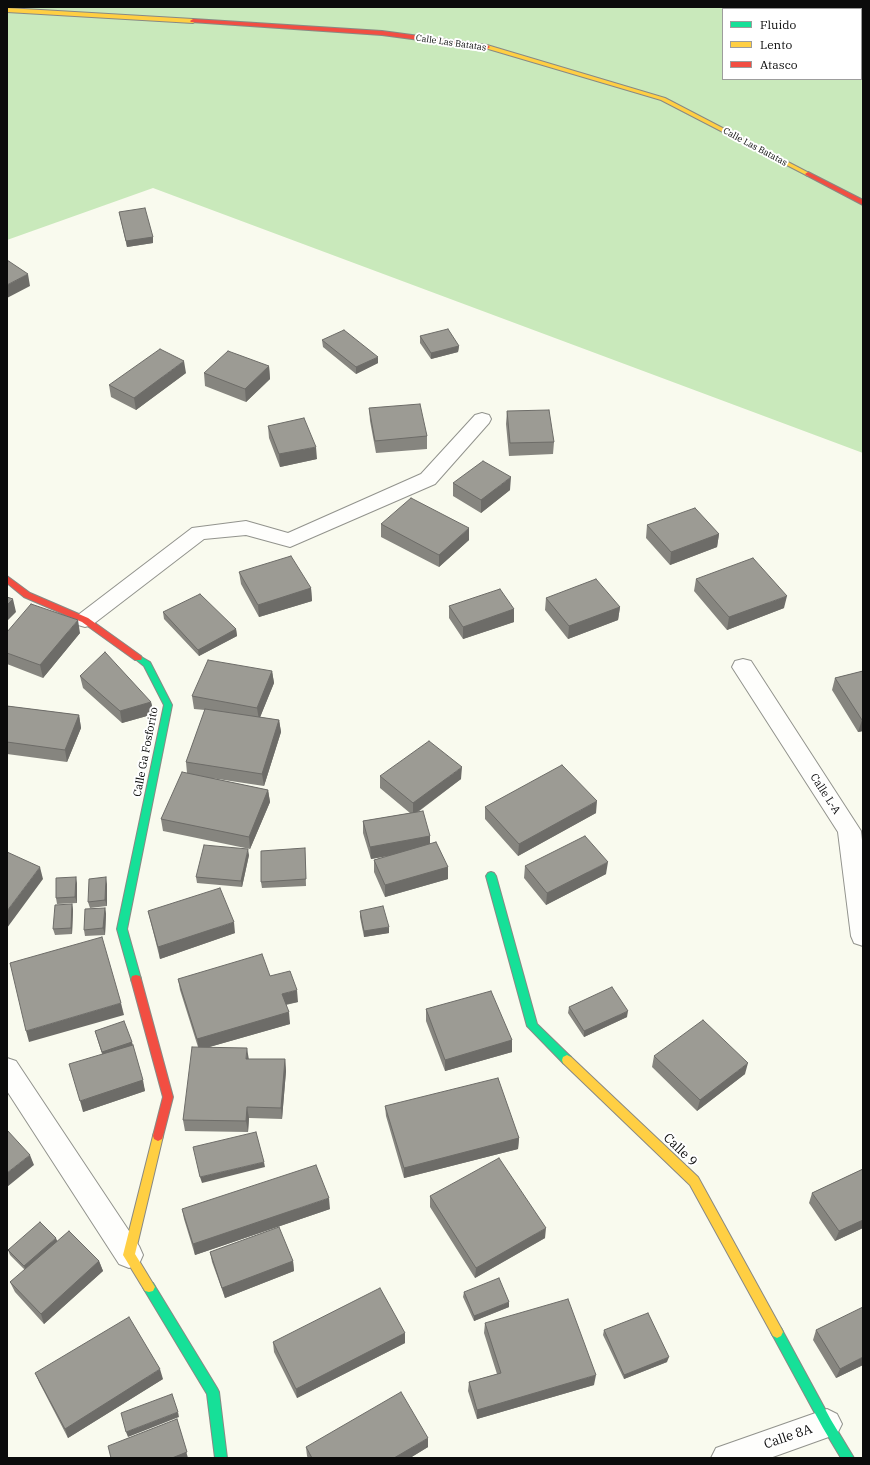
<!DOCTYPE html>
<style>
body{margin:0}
#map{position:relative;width:870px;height:1465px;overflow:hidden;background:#f9faee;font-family:"IBM Plex Serif",serif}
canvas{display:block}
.frame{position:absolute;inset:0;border:8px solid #0b0b0b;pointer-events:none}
.legend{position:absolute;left:722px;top:8px;width:140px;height:72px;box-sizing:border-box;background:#fff;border:1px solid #9d9d9d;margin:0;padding:5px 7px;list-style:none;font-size:12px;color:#0b0b0b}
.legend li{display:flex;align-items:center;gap:8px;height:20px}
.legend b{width:20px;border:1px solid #9d9d9d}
</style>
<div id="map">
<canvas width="870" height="1465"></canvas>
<div class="frame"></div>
<ul class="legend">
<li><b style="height:5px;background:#16e098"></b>Fluido</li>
<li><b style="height:5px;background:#ffcf43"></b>Lento</li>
<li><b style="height:5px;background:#f24e42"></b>Atasco</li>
</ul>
</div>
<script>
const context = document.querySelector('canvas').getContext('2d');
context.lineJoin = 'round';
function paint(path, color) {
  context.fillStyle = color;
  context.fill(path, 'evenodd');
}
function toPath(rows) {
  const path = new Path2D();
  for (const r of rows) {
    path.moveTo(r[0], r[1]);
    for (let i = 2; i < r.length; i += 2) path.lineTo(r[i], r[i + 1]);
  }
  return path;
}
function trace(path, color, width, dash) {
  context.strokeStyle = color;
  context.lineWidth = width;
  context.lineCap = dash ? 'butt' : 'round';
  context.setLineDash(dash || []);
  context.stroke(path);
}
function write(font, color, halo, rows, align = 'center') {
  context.font = font + ' "IBM Plex Serif",serif';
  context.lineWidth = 4;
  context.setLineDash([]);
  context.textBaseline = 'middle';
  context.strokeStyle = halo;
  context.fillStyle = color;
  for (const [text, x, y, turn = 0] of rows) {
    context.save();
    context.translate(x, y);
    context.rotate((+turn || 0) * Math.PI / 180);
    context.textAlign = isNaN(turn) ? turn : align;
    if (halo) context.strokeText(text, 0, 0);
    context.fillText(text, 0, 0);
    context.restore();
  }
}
const forest = toPath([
 [7,7,814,7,819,9,723,9,723,79,861,79,861,27,863,28,863,453,153,188,7,240]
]);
const street = toPath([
 [482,413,489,415,491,419,489,423,435,484,290,547,246,535,204,539,92,625,85,627,78,625,75,620,78,615,192,528,246,521,288,533,421,474,475,415,482,413],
 [743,659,751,661,861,831,863,849,863,946,854,943,851,936,838,832,732,667,735,661,743,659],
 [7,1058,16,1061,139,1246,143,1255,139,1264,129,1268,119,1264,7,1091,7,1058],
 [827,1409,837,1414,842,1424,837,1434,770,1458,711,1458,716,1448,827,1409]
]);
const fast = toPath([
 [138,655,150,662,172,705,127,929,141,979,140,982,136,983,132,982,131,979,117,929,164,705,144,666,134,658,138,655],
 [491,872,494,873,496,876,537,1024,571,1057,572,1060,571,1063,567,1065,563,1063,527,1026,486,876,488,873,491,872],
 [149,1282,153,1283,217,1388,219,1392,227,1458,215,1458,207,1394,145,1291,143,1287,145,1283,149,1282],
 [777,1326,781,1328,831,1420,854,1458,841,1458,823,1428,773,1336,771,1332,773,1328,777,1326]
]);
const slow = toPath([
 [7,8,193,19,196,21,193,23,7,12,7,8],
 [487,45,665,98,811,174,808,176,806,175,661,100,485,48,485,46,487,45],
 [567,1055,571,1057,698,1177,781,1328,783,1332,781,1336,777,1338,773,1336,690,1185,563,1063,562,1060,563,1057,567,1055],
 [158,1131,162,1133,163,1136,135,1254,155,1287,153,1291,149,1292,145,1291,123,1255,153,1136,154,1133,158,1131]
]);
const jam = toPath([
 [193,19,382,31,487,45,490,47,487,49,382,35,191,22,190,21,193,19],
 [808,172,863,200,863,205,806,175,805,174,808,172],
 [7,576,30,593,88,618,141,656,142,658,141,660,135,660,82,622,24,597,7,583,7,576],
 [136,975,140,976,141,979,173,1097,163,1136,162,1139,158,1141,154,1139,153,1136,163,1097,131,979,132,976,136,975]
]);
const wall = toPath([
 [119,212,153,237,153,243,127,247],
 [420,336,459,346,458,352,431,359,420,343],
 [322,340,378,363,356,374,323,347],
 [269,366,270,379,246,402,205,386,204,373],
 [186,373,136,410,111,397,109,385],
 [369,408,427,436,427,449,376,453,370,421],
 [507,411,554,442,553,454,509,456,506,424],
 [268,426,317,459,280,467,269,438],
 [453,483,510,490,481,513,453,496],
 [381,524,469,540,439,567,381,537],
 [647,525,719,534,717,547,670,565,646,538],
 [239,572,311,588,312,601,259,617,241,584],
 [696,579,784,608,727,630,694,591],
 [546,598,620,607,618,620,568,639,545,610],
 [449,606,514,609,514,622,463,639,449,618],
 [163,612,236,629,237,636,199,656,164,619],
 [7,632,80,633,43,678,7,664],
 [272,671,274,683,260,717,279,720,281,732,264,786,211,778,268,790,270,802,250,849,163,831,161,819,187,773,186,762,205,710,194,709,192,696],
 [863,671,863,731,858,732,832,690,835,678],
 [80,676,151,702,154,714,122,723,83,688],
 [7,706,79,715,81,728,67,762,7,754],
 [380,776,461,779,418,812,430,836,430,844,448,867,448,879,385,897,374,872,374,860,388,856,371,859,363,833,363,821,410,813,380,788],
 [485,807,596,813,518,856,485,819],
 [305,848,306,886,262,888,261,882],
 [249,855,242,887,197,883,196,877],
 [525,866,606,874,546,905,524,878],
 [77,883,77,903,57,904,56,898],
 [107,884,107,906,90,908,88,902],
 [72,904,73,910,72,934,55,935,53,929],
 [105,908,106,914,105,935,85,936,84,930],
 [148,911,235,933,160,959],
 [360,911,389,933,364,937,360,917],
 [270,976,298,1002,286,1005,290,1024,209,1047,249,1059,285,1059,286,1071,282,1119,249,1118,248,1132,185,1131,183,1120,198,1047,180,990,178,979],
 [569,1007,627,1017,584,1037,568,1013],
 [426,1009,512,1040,512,1052,445,1071,426,1021],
 [95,1031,132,1042,145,1091,83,1112,102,1054],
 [654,1056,745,1074,697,1111,652,1067],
 [385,1106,519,1138,518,1149,404,1178,386,1116],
 [863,1169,863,1228,835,1241,809,1203,812,1193],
 [430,1196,545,1238,475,1278,430,1207],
 [182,1209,330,1209,195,1255,184,1219],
 [58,1241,99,1261,103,1271,44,1324,15,1292,10,1282,25,1270,10,1255,8,1250],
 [210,1252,293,1261,294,1271,225,1298,212,1262],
 [464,1292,509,1307,474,1321,463,1297],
 [485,1323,594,1385,477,1419,468,1391,469,1382,497,1374,484,1333],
 [604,1330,667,1362,624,1379,603,1335],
 [816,1330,863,1365,836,1378,813,1340],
 [405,1333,405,1343,297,1398,274,1352,273,1342],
 [35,1373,163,1379,68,1438,39,1382],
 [306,1447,428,1447,410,1458,308,1458,307,1456]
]);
const shadedWall = toPath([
 [153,237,153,243,127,247,126,241],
 [28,274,30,286,7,298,7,285],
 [459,346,458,352,431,359,431,353],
 [378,357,378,363,356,374,356,367],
 [184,361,186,373,136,410,134,398],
 [269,366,270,379,246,402,245,389],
 [316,447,317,459,280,467,279,454],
 [511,477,510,490,481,513,481,500],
 [469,528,469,540,439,567,439,555],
 [719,534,717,547,670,565,671,552],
 [311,588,312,601,259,617,258,605],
 [787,596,784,608,727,630,729,617],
 [13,599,16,612,7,621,7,605],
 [620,607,618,620,568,639,569,626],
 [514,609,514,622,463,639,463,627],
 [78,620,80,633,43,678,40,665],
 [236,629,237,636,199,656,198,650],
 [272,671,274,683,259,720,257,708],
 [151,702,154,714,122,723,120,711],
 [79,715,81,728,67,762,65,750],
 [279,720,281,732,264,786,262,774],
 [862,720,863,720,863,731,858,732],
 [462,767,461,779,413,815,413,803],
 [268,790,270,802,250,849,249,837],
 [597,801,596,813,518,856,519,844],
 [430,836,430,848,371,859,370,847],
 [248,849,249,855,242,887,241,881],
 [608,862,606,874,546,905,547,893],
 [40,867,43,879,7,928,7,911],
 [448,867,448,879,385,897,385,885],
 [76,877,77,883,77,903,75,897],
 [106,877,107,884,107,906,105,900],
 [72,904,73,910,72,934,71,928],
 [105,908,106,914,105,935,103,928],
 [234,922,235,933,160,959,158,947],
 [389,927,389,933,364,937,364,931],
 [297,990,298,1002,283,1005,282,994],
 [121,1003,124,1015,29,1042,26,1031],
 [628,1011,627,1017,584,1037,584,1031],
 [289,1012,290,1024,199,1050,197,1039],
 [512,1040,512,1052,445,1071,445,1060],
 [132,1042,133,1048,104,1058,102,1052],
 [247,1048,249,1060,246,1059],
 [285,1059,286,1071,282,1119,281,1108],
 [748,1063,745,1074,697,1111,700,1100],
 [143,1080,145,1091,83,1112,80,1101],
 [247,1107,249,1118,248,1132,246,1121],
 [519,1138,518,1149,404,1178,404,1168],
 [30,1155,34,1165,7,1187,7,1173],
 [264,1162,265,1167,202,1183,200,1177],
 [329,1198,330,1209,195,1255,193,1244],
 [863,1220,863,1228,835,1241,839,1231],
 [546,1228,545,1238,475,1278,476,1268],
 [56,1238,58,1243,26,1271,24,1266],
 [99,1261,103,1271,44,1324,41,1314],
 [293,1261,294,1271,225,1298,222,1288],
 [509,1302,509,1307,474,1321,474,1316],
 [405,1333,405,1343,297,1398,296,1389],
 [669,1357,667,1362,624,1379,624,1375],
 [863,1357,863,1365,836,1378,840,1369],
 [160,1369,163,1379,68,1438,65,1429],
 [596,1375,594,1385,477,1419,477,1410],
 [178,1412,179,1417,128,1437,126,1432],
 [177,1419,188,1458,172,1458],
 [428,1438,428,1447,410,1458,394,1458]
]);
const building = toPath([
 [145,208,153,237,126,241,119,212,145,208],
 [7,260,28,274,7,285,7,260],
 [448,329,459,346,431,353,420,336,448,329],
 [344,330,378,357,356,367,322,340,344,330],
 [160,349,184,361,134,398,109,385,160,349],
 [228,351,269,366,245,389,204,373,228,351],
 [420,404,427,436,375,441,369,408,420,404],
 [549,410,554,442,510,443,507,411,549,410],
 [304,418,316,447,279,454,268,426,304,418],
 [483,461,511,477,481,500,453,483,483,461],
 [411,498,469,528,439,555,381,524,411,498],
 [695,508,719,534,671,552,647,525,695,508],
 [291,556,311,588,258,605,239,572,291,556],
 [753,558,787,596,729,617,696,579,753,558],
 [596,579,620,607,569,626,546,598,596,579],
 [500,589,514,609,463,627,449,606,500,589],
 [200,594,236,629,198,650,163,612,200,594],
 [7,597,13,599,7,605,7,597],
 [31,604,78,620,40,665,7,653,7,632,31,604],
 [105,652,151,702,120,711,80,676,105,652],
 [208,660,272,671,257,708,192,696,208,660],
 [863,671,863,720,862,720,835,678,863,671],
 [7,706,79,715,65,750,7,742,7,706],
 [205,709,279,720,262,774,186,762,205,709],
 [429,741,462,767,413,803,380,776,429,741],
 [562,765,597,801,519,844,485,807,562,765],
 [182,772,268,790,249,837,161,819,182,772],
 [423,811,430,836,370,847,363,821,423,811],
 [585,836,608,862,547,893,525,866,585,836],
 [436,842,448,867,385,885,374,860,436,842],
 [204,845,248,849,241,881,196,877,204,845],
 [305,848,306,879,261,882,261,851,305,848],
 [7,852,40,867,7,911,7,852],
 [76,877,75,897,56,898,56,878,76,877],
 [106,877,105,900,88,902,89,879,106,877],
 [220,888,234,922,158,947,148,911,220,888],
 [72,904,71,928,53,929,55,905,72,904],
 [383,906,389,927,364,931,360,911,383,906],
 [105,908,103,928,84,930,85,909,105,908],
 [102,937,121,1003,26,1031,10,963,102,937],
 [262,954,270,976,290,971,297,990,282,994,289,1012,197,1039,178,979,262,954],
 [612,987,628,1011,584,1031,569,1007,612,987],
 [491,991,512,1040,445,1060,426,1009,491,991],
 [703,1020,748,1063,700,1100,654,1056,703,1020],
 [124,1021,132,1042,102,1052,95,1031,124,1021],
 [133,1045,143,1080,80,1101,69,1064,133,1045],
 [192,1047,247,1048,246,1059,285,1059,281,1108,247,1107,246,1121,183,1120,192,1047],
 [498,1078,519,1138,404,1168,385,1106,498,1078],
 [7,1130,30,1155,7,1173,7,1130],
 [256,1132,264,1162,200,1177,193,1147,256,1132],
 [499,1158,546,1228,476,1268,430,1196,499,1158],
 [316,1165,329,1198,193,1244,182,1209,316,1165],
 [863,1169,863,1220,839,1231,812,1193,863,1169],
 [40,1222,56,1238,24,1266,8,1250,40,1222],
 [279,1227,293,1261,222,1288,210,1252,279,1227],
 [69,1231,99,1261,41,1314,10,1282,69,1231],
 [499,1278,509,1302,474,1316,464,1292,499,1278],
 [380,1288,405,1333,296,1389,273,1342,380,1288],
 [568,1299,596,1375,477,1410,469,1382,501,1373,485,1323,568,1299],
 [863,1307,863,1357,840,1369,816,1330,863,1307],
 [648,1313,669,1357,624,1375,604,1330,648,1313],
 [129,1317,160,1369,65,1429,35,1373,129,1317],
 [401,1392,428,1438,394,1458,312,1458,306,1447,401,1392],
 [172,1394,178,1412,126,1432,121,1413,172,1394],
 [177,1419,187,1452,172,1458,111,1458,108,1446,177,1419]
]);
const farStreetnames = [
 ["Calle Las Batatas",451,43,8],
 ["Calle Las Batatas",755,147,28]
];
const streetNames = [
 ["Calle Ga Fosforito",146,752,-79],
 ["Calle L-A",825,794,57]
];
const nearStreetnames = [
 ["Calle 9",680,1150,44],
 ["Calle 8A",788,1437,-19]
];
paint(forest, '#c9e9bb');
trace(street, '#92938d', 2);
trace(fast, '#898984', 2);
trace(slow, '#898984', 2);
trace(jam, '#898984', 2);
paint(street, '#fefefc');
paint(fast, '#16e098');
paint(slow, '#ffcf43');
paint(jam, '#f24e42');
paint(wall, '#86857f');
paint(shadedWall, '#6d6c68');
paint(building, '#9c9b94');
trace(building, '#6d6c68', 1);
write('9px', '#0b0b0b', '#fff', farStreetnames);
write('11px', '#0b0b0b', '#fff', streetNames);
write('13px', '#0b0b0b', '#fff', nearStreetnames);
</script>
